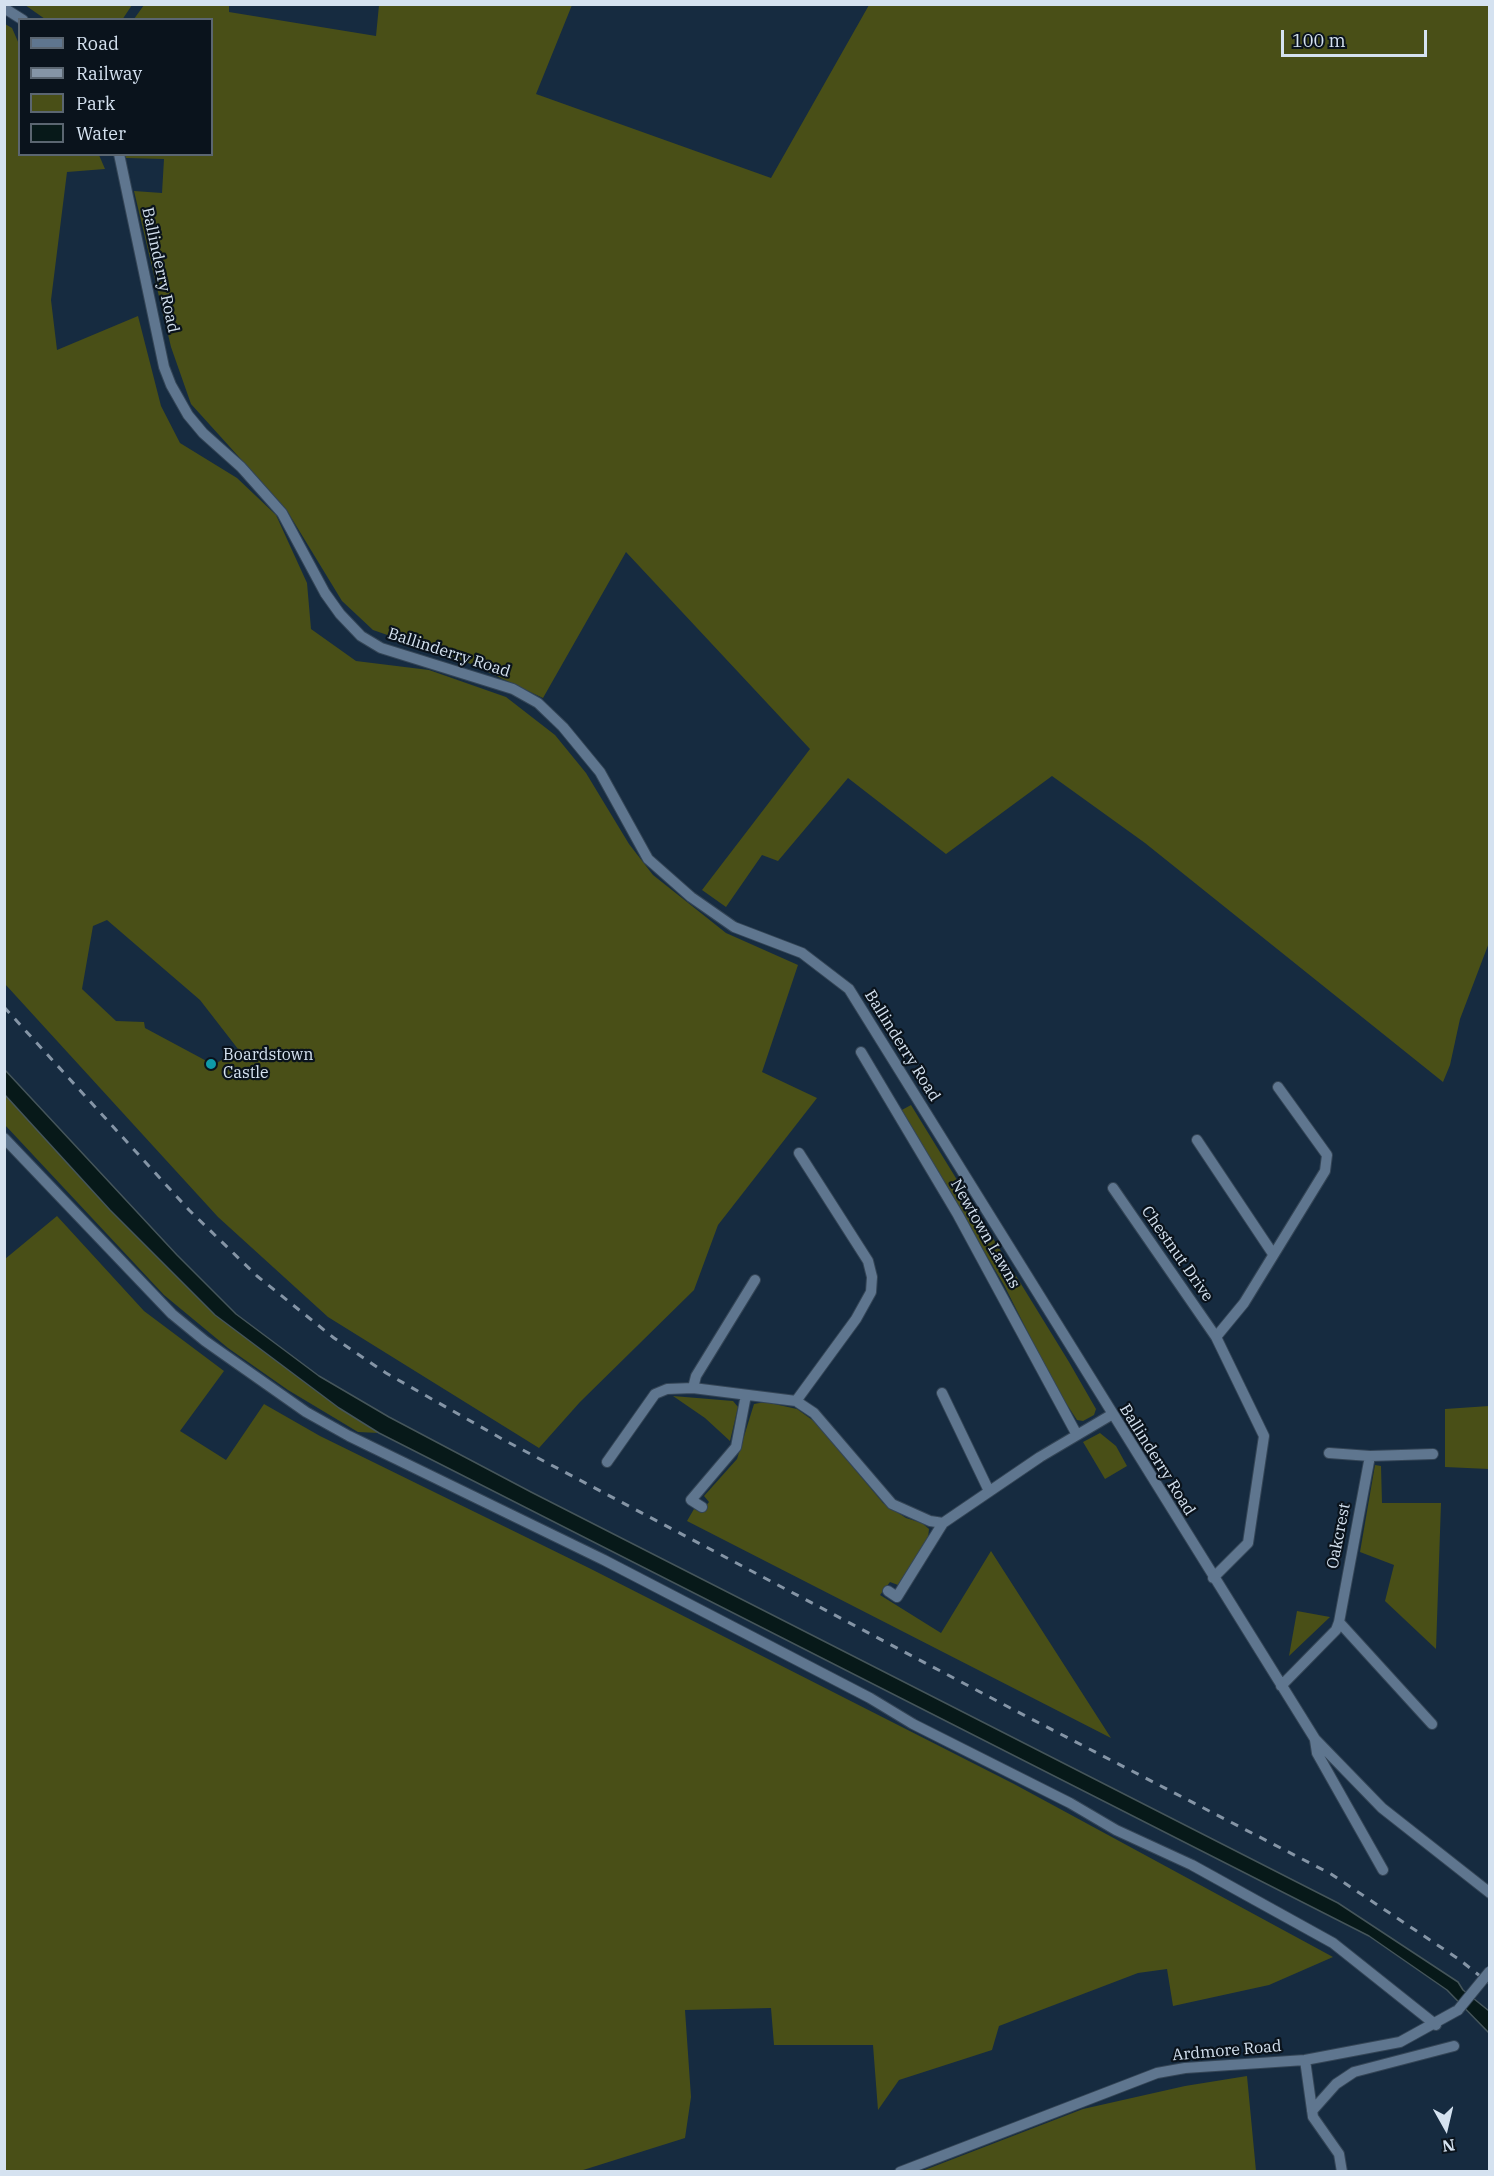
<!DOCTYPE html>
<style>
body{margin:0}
#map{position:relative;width:1494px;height:2176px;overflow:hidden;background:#162b40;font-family:"IBM Plex Serif",serif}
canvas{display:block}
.frame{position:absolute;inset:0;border:6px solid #d5e2f0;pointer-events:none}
.legend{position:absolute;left:18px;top:18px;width:195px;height:138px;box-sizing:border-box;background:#0a131c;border:2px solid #5b6671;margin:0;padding:8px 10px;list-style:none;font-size:18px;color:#d5e2f0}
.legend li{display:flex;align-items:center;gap:12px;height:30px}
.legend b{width:30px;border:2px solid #5b6671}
.north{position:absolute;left:1416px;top:2098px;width:60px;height:60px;-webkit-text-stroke:4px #0a131c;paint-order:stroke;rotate:172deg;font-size:16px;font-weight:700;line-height:24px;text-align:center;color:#d5e2f0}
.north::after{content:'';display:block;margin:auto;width:21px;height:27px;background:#d5e2f0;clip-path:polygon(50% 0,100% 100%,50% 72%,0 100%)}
.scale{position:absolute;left:1281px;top:30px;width:146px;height:27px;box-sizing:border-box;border:3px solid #d5e2f0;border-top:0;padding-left:8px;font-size:18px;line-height:21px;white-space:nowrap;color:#d5e2f0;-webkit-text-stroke:4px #0a131c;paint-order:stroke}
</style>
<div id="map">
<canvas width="1494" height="2176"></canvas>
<div class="frame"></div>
<ul class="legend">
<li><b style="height:8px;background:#5f768f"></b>Road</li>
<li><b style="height:8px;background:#8595a6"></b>Railway</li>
<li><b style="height:16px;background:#494f17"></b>Park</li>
<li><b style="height:16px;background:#071919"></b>Water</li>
</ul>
<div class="north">N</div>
<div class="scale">100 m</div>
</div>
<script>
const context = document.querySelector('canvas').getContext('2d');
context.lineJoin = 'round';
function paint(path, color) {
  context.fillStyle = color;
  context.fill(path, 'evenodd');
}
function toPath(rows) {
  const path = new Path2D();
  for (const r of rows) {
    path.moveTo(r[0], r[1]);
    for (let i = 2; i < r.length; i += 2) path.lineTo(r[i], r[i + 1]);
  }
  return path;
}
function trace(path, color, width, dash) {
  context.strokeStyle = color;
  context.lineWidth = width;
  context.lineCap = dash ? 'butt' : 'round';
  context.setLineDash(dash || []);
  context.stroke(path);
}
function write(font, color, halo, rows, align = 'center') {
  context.font = font + ' "IBM Plex Serif",serif';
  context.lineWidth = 4.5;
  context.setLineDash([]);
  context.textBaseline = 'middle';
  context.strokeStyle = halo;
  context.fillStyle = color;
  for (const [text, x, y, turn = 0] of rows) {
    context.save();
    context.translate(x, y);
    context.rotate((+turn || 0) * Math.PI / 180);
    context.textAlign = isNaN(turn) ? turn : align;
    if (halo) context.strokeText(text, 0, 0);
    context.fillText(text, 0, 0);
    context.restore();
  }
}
const green = toPath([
 [25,5,132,5,122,20,45,19],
 [144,5,229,5,229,12,376,36,379,5,572,5,536,94,771,178,869,5,1489,5,1490,940,1460,1019,1450,1065,1443,1082,1145,843,1052,776,946,854,848,778,778,861,762,855,726,907,702,890,810,749,626,552,543,698,471,664,373,630,342,601,286,509,191,404,171,347,134,191,162,193,164,159,126,158,125,155,212,154,212,20,134,19],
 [5,24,12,28,19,44,20,154,99,155,105,169,67,172,51,300,57,350,138,316,161,406,180,443,237,478,276,515,307,583,311,629,356,661,429,670,506,697,555,735,586,773,629,844,653,875,726,933,798,965,762,1072,817,1098,718,1225,694,1290,580,1402,539,1448,328,1317,218,1217,5,984],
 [107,920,200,1000,238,1049,214,1065,145,1028,144,1022,116,1021,82,989,93,926],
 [5,1095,110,1210,215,1315,339,1408,379,1433,358,1432,288,1390,228,1348,164,1295,5,1125],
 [911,1105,1069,1362,1096,1409,1094,1415,1083,1421,1077,1420,1056,1388,1004,1285,900,1111],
 [57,1216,144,1311,224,1371,180,1431,226,1460,264,1404,320,1436,591,1569,1014,1784,1333,1957,1269,1985,1173,2006,1167,1969,1138,1973,999,2026,992,2050,899,2080,878,2110,873,2045,774,2045,771,2008,685,2010,691,2097,685,2138,580,2171,5,2171,5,1259],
 [673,1396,733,1401,738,1407,730,1441,705,1418],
 [765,1402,797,1409,815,1422,883,1503,906,1518,922,1523,929,1529,928,1538,898,1585,890,1582,880,1595,941,1633,991,1551,1111,1738,687,1521,694,1509,701,1512,709,1502,704,1496,737,1459,754,1404],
 [1489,1406,1489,1469,1445,1467,1445,1409],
 [1100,1433,1116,1446,1127,1466,1105,1479,1083,1442],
 [1375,1465,1381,1466,1382,1503,1441,1503,1436,1649,1385,1601,1394,1565,1360,1552],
 [1297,1611,1330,1617,1289,1656],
 [1247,2076,1256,2171,922,2171,1083,2109,1185,2086]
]);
const water = toPath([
 [5,1070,177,1255,236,1314,319,1376,389,1417,531,1492,1338,1903,1458,1982,1463,1990,1489,2011,1489,2033,1447,1990,1369,1936,379,1433,339,1408,215,1315,110,1210,5,1095,5,1070]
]);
const minor = toPath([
 [4,8,23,20],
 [119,154,164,367,171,385,188,415,203,433,241,467,282,513,325,593,340,614,361,636,381,648,513,689,538,703,563,727,600,772,648,859,691,897,734,927,802,953,849,989,1315,1739,1382,1808,1490,1893],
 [861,1052,958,1215,1077,1435],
 [4,1138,172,1314,205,1341,306,1412,349,1436,604,1560,870,1698,913,1724,1070,1803,1116,1830,1192,1865,1333,1943,1436,2025],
 [1197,1140,1273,1254],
 [1113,1188,1216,1337],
 [693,1388,696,1376,755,1280],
 [942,1393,989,1491],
 [796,1401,856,1319,871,1292,872,1277,868,1261,799,1153],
 [1329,1453,1370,1456,1433,1454],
 [607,1462,655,1394,667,1389,693,1388,796,1401,814,1413,892,1504,930,1521,943,1523,1040,1457,1111,1415],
 [702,1507,691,1500,736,1447,746,1395],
 [1213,1578,1248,1543,1264,1436,1216,1337,1244,1303,1325,1171,1327,1155,1278,1087],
 [888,1591,897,1597,943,1523],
 [1339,1622,1432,1724],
 [1281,1686,1336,1630,1339,1622,1370,1456],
 [1315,1740,1317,1753,1383,1870],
 [1305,2060,1313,2117,1339,2154,1342,2172],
 [1312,2111,1336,2084,1354,2072,1454,2046],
 [900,2172,1157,2073,1185,2068,1305,2060,1400,2042,1458,2010]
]);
const rail = toPath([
 [4,1007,189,1210,257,1276,334,1338,386,1373,504,1440,1016,1711,1331,1874,1460,1960,1490,1984]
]);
const minorBridge = toPath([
 [1458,2010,1490,1971]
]);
const markers = [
 [211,1064,6,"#0f9aa8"]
];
const streetNames = [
 ["Ballinderry Road",160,270,78],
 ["Ballinderry Road",449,653,18],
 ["Ballinderry Road",902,1046,58],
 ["Newtown Lawns",985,1234,60],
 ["Chestnut Drive",1177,1254,55],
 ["Ballinderry Road",1157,1460,58],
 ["Oakcrest",1339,1536,-79],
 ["Ardmore Road",1227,2051,-5]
];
const poiNames = [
 ["Boardstown",223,1055],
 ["Castle",223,1073]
];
paint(green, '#494f17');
paint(water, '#071919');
trace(water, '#45555a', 1.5);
trace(minor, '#344556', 12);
trace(minor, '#5f768f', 10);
trace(rail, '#8595a6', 3, [8, 8]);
trace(minorBridge, '#344556', 12, []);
trace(minorBridge, '#5f768f', 10);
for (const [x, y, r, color] of markers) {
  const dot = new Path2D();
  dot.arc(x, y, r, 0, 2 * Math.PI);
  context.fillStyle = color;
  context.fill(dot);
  trace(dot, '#0a131c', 2);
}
write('16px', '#d5e2f0', '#0a131c', streetNames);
write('16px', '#d5e2f0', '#0a131c', poiNames, 'left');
</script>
